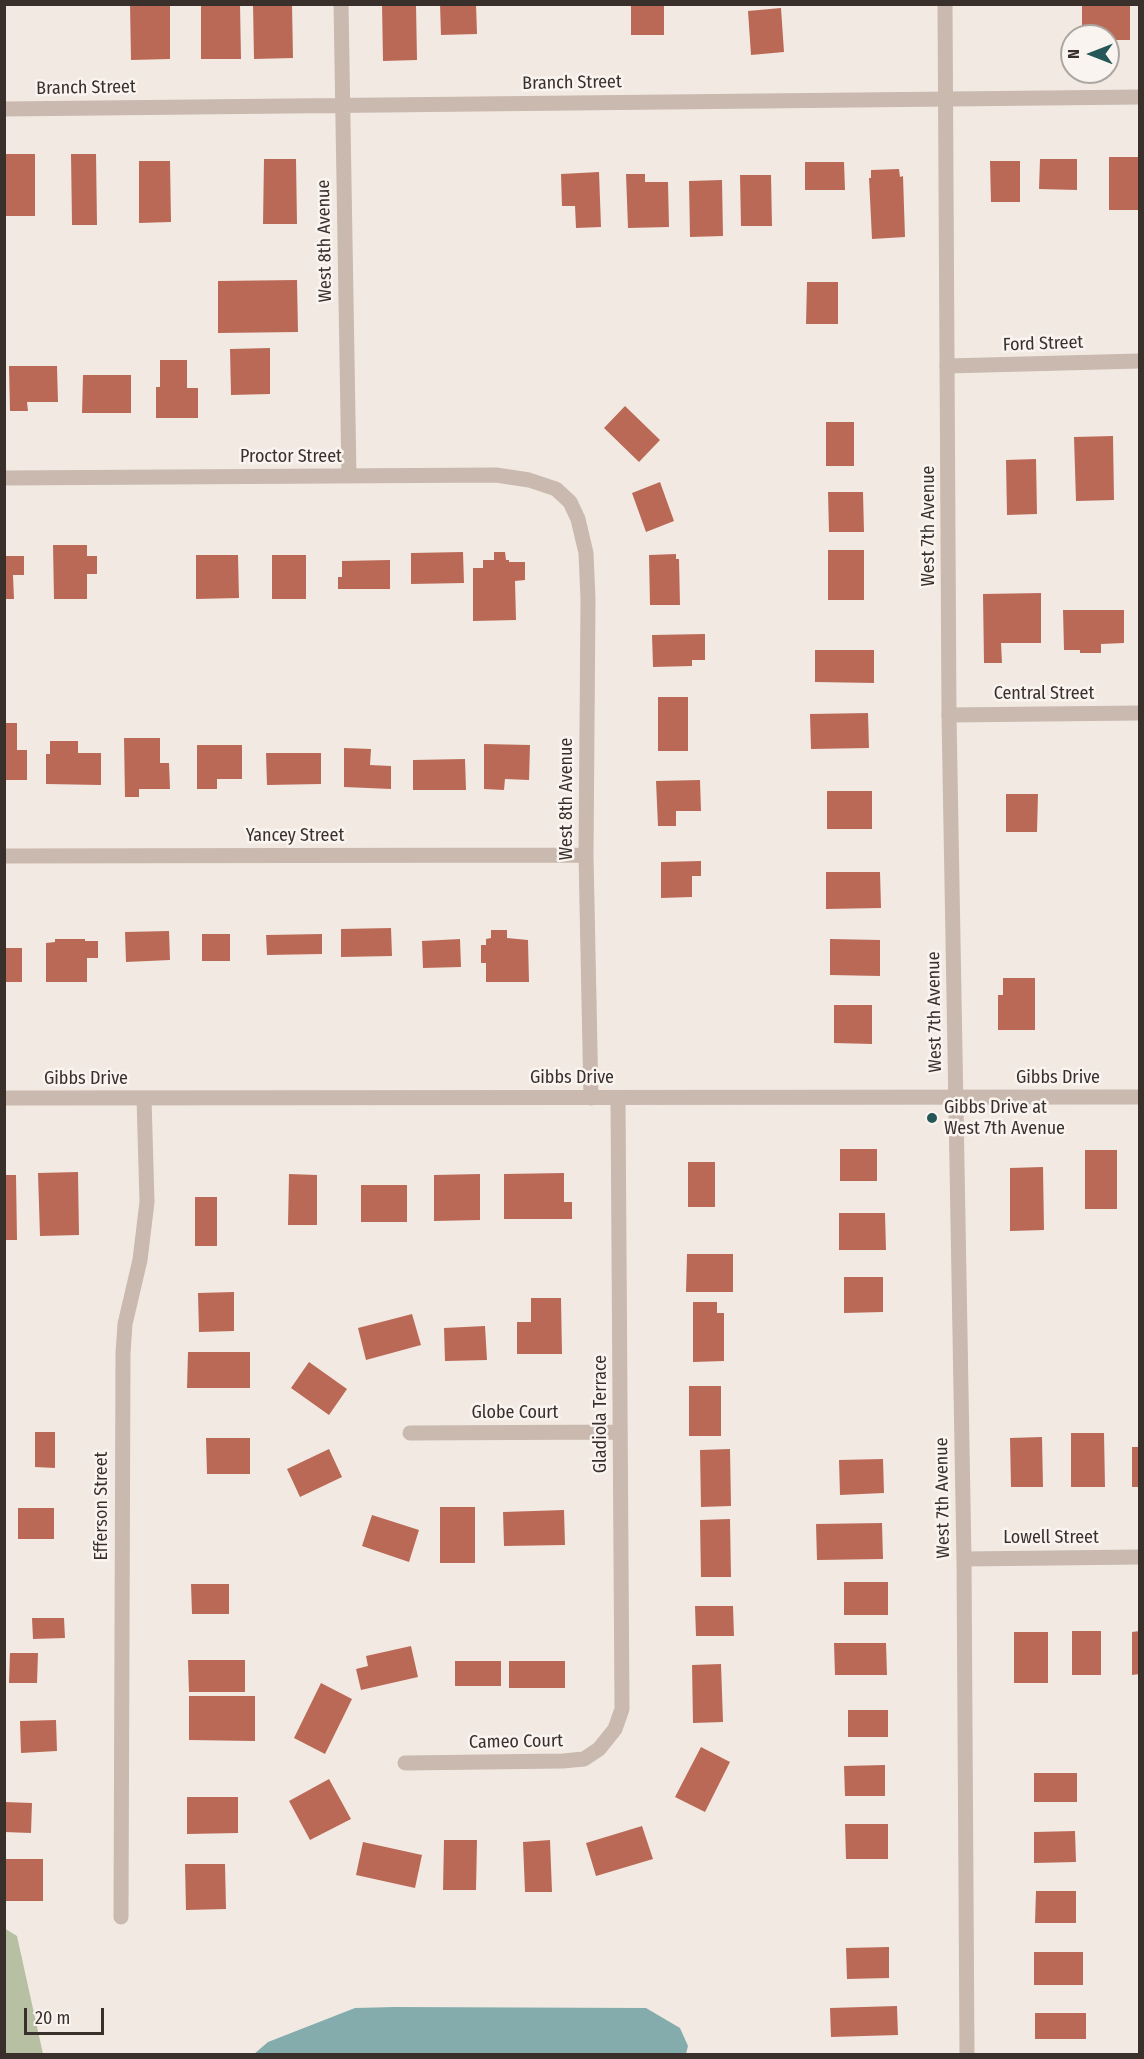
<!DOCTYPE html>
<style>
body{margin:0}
#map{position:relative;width:1144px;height:2059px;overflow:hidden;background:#f2eae2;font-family:"Fira Sans Condensed",sans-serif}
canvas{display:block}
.frame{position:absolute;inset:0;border:6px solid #39302c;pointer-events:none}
.north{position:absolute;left:1060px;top:24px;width:60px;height:60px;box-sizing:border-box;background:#f9f4ef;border:2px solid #aca6a1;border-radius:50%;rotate:270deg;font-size:16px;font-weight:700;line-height:24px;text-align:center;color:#39302c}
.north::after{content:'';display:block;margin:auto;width:21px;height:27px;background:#255757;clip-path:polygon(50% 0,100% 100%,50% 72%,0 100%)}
.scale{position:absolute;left:24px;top:2008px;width:80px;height:27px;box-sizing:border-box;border:3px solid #39302c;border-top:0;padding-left:8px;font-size:18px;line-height:21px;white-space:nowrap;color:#39302c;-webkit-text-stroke:4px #f9f4ef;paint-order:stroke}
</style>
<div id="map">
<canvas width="1144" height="2059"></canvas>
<div class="frame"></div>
<div class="north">N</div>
<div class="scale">20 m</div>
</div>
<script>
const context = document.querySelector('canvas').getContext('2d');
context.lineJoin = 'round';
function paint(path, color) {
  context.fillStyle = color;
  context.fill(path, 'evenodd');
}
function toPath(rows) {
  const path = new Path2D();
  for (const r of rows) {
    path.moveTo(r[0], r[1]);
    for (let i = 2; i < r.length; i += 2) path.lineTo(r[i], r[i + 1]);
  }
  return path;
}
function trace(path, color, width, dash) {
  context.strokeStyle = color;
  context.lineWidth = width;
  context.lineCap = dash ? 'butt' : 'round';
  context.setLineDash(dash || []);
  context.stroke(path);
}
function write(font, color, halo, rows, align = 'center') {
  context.font = font + ' "Fira Sans Condensed",sans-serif';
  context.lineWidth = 5;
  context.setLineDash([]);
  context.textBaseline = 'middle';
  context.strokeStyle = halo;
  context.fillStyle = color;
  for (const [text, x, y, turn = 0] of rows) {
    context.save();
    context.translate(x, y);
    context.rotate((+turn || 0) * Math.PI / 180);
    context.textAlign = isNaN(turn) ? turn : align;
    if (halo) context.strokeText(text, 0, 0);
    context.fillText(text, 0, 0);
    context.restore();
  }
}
const green = toPath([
 [4,1928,17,1936,43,2054,5,2054]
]);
const water = toPath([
 [395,2007,646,2008,680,2028,688,2046,686,2054,254,2054,268,2042,355,2008]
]);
const building = toPath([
 [130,4,170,4,170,59,131,60],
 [201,4,240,4,241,59,201,59],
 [253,4,292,4,293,58,254,59],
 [382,4,416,4,417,60,383,61],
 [440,4,476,4,477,34,441,35],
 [631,4,664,4,664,35,631,35],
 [1082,4,1130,4,1130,40,1108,40,1108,36,1082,36],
 [781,8,784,52,751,55,748,11],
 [4,154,35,154,35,216,4,216],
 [71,154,96,154,97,225,72,225],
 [1109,157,1140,157,1140,210,1109,210],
 [264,159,296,159,297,224,263,224],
 [1040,159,1077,159,1077,190,1039,189],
 [139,161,170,161,171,222,139,223],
 [990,161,1020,161,1020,202,991,202],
 [805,162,844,162,845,190,805,190],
 [899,169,900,177,903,176,905,237,872,239,869,178,871,178,871,170],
 [599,172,601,227,576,228,575,206,562,206,561,174],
 [626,174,645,174,645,182,668,182,669,227,628,228],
 [740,175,771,175,772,226,741,226],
 [722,180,723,236,690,237,689,181],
 [297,280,298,332,218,333,218,281],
 [807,282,838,282,838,324,806,324],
 [270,348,270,394,231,395,230,349],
 [160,360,187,360,187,388,198,388,198,418,156,418,156,387,160,387],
 [9,366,57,366,58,402,27,402,28,411,10,411],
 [83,375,131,375,131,413,82,413],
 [625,406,660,440,639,462,604,428],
 [826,422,854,422,854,466,826,466],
 [1113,436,1114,500,1076,501,1074,437],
 [1036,459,1037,514,1007,515,1006,460],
 [660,482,674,521,646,532,632,493],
 [828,492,863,492,864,532,829,532],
 [53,545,87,545,87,556,97,556,97,574,87,574,87,599,54,599],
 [828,550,864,550,864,600,828,600],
 [463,552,464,583,411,584,411,553],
 [494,552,505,552,506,560,509,560,509,562,525,562,525,580,515,581,516,620,473,621,473,568,483,568,483,560,494,560],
 [676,554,676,559,679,559,680,605,650,605,649,555],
 [196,555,238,555,239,598,196,599],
 [272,555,306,555,306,599,272,599],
 [4,556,24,556,24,575,13,575,14,599,4,599],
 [390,560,390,589,338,589,338,577,342,577,342,561],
 [1041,593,1041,643,1001,643,1002,663,984,663,983,594],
 [1063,610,1124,610,1124,643,1101,644,1101,653,1080,653,1080,650,1064,650],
 [705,634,705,660,692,660,692,666,653,667,652,635],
 [815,650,874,650,874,683,815,682],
 [658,697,688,697,688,751,658,751],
 [868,713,869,748,811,749,810,714],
 [4,723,17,723,17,750,27,750,27,780,4,780],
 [124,738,160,738,160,763,169,763,170,789,139,789,139,797,125,797],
 [50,741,78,741,78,753,101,753,101,785,46,784,46,754,50,754],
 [484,744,530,745,529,780,505,779,504,790,484,789],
 [197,745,242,745,242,779,217,779,217,789,197,789],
 [344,748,371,749,370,765,391,766,391,789,344,787],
 [266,753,321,753,321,784,267,785],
 [465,759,466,790,413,790,413,760],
 [700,780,701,811,676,811,676,826,658,826,656,781],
 [827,791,872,791,872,829,827,829],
 [1006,794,1038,794,1037,832,1006,832],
 [701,861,701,876,692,876,692,897,661,898,661,862],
 [826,872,880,872,881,908,826,909],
 [391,928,392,956,341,957,341,929],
 [491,930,507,930,507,938,528,940,529,982,486,982,486,963,481,963,481,945,486,945,486,939,491,938],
 [169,931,170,960,126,962,125,932],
 [202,934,230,934,230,961,202,961],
 [322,934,322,954,267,955,266,935],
 [55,939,85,939,85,941,98,941,98,958,87,958,87,982,46,982,46,943,55,942],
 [460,939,461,967,423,968,422,941],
 [830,939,880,940,880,976,830,975],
 [4,948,22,948,22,982,4,982],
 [1003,978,1035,978,1035,1030,998,1030,998,995,1003,995],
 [834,1005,872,1005,872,1044,834,1043],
 [840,1149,877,1149,877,1181,840,1181],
 [1085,1150,1117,1150,1117,1209,1085,1209],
 [688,1162,715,1162,715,1207,688,1207],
 [1043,1167,1044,1230,1010,1231,1010,1168],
 [78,1172,79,1235,40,1236,38,1173],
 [564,1173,564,1202,572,1202,572,1219,504,1219,504,1174],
 [289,1174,317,1175,317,1225,288,1225],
 [480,1174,480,1220,434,1221,434,1175],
 [4,1175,16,1175,17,1240,4,1240],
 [361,1185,407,1185,407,1222,361,1222],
 [195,1197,217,1197,217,1246,195,1246],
 [839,1213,885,1213,886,1250,839,1250],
 [687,1254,733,1254,733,1292,686,1292],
 [844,1277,883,1277,883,1312,844,1313],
 [234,1292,234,1331,199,1332,198,1293],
 [531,1298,561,1298,562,1354,517,1354,517,1322,531,1322],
 [693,1302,717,1302,717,1313,724,1313,724,1361,693,1362],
 [412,1314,421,1345,366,1360,358,1328],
 [485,1326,487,1360,445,1361,444,1328],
 [188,1352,250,1352,250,1388,187,1388],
 [309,1362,347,1389,329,1415,291,1388],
 [689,1386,721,1386,721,1436,689,1436],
 [35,1432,55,1432,55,1468,35,1467],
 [1071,1433,1104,1433,1105,1487,1071,1487],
 [1042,1437,1043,1487,1011,1487,1010,1438],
 [206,1438,250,1438,250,1474,207,1474],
 [1132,1447,1140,1447,1140,1487,1132,1487],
 [329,1449,342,1477,300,1497,287,1469],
 [730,1449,731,1506,701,1507,700,1450],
 [883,1459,884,1493,840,1495,839,1460],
 [440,1507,475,1507,475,1563,440,1563],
 [18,1508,54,1508,54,1539,18,1539],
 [564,1510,565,1545,504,1546,503,1512],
 [372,1515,419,1530,409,1562,362,1546],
 [730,1519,731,1577,701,1577,700,1520],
 [882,1523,883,1559,817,1560,816,1524],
 [844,1582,888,1582,888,1615,844,1615],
 [191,1584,229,1584,229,1614,192,1614],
 [695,1606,733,1606,734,1636,696,1636],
 [32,1618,64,1618,65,1638,33,1639],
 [1072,1631,1101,1631,1101,1675,1072,1675],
 [1140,1631,1140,1674,1132,1675,1132,1632],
 [1014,1632,1048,1632,1048,1683,1014,1683],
 [834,1643,886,1643,887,1675,835,1675],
 [411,1646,418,1677,361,1690,356,1669,368,1666,366,1656],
 [10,1653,38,1653,37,1683,9,1683],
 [188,1660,245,1660,245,1692,189,1692],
 [455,1661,501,1661,501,1686,455,1686],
 [509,1661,565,1661,565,1688,509,1688],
 [721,1664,723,1722,693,1723,692,1665],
 [321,1683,352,1699,325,1754,294,1738],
 [189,1696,255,1696,255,1741,189,1740],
 [848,1710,888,1710,888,1737,848,1737],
 [56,1720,57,1751,21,1753,20,1721],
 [701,1747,730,1762,705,1812,675,1797],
 [885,1765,885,1796,845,1796,844,1766],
 [1034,1773,1077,1773,1077,1802,1034,1802],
 [329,1779,351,1819,310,1840,289,1801],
 [187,1797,238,1797,238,1833,187,1834],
 [4,1802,32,1803,31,1833,4,1832],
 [845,1824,888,1824,888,1859,846,1859],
 [642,1826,653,1859,596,1876,586,1843],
 [1075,1831,1076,1862,1034,1863,1034,1832],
 [444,1840,477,1840,476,1890,443,1890],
 [550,1840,552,1892,525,1892,523,1842],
 [363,1842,422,1855,415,1888,356,1875],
 [4,1859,43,1859,43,1901,4,1901],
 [185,1864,225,1864,226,1909,186,1910],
 [1036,1891,1076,1891,1076,1923,1035,1923],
 [889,1947,889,1978,847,1979,846,1948],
 [1034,1952,1083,1952,1083,1985,1034,1985],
 [897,2006,898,2035,831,2037,830,2008],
 [1035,2013,1086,2013,1086,2039,1035,2039]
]);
const minor = toPath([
 [341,4,349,476],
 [4,109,1140,97],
 [947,366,1140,361],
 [4,478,496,475,529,480,556,489,570,502,578,519,586,553,588,599,586,855,591,1098],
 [949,715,1140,713],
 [4,856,586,855],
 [410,1433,620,1432],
 [964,1559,1140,1557],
 [405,1763,563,1761,584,1759,599,1749,615,1729,622,1709,618,1098],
 [121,1917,123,1353,125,1324,140,1260,147,1202,144,1098]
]);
const tertiary = toPath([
 [945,4,949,715,964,1559,967,2054],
 [4,1098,1140,1097]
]);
const markers = [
 [932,1118,6,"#255757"]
];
const streetNames = [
 ["Branch Street",572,83,-1],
 ["Branch Street",86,88,-1],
 ["West 8th Avenue",325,241,-91],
 ["Ford Street",1043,344,-2],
 ["Proctor Street",291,457],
 ["West 7th Avenue",929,526,-90],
 ["Central Street",1044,694],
 ["West 8th Avenue",567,799,-90],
 ["Yancey Street",295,836],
 ["West 7th Avenue",935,1012,-91],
 ["Gibbs Drive",572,1078],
 ["Gibbs Drive",1058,1078],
 ["Gibbs Drive",86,1079],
 ["Globe Court",515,1413],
 ["Gladiola Terrace",601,1414,-90],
 ["West 7th Avenue",943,1498,-91],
 ["Efferson Street",102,1506,-90],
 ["Lowell Street",1051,1538],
 ["Cameo Court",516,1742,-1]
];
const poiNames = [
 ["Gibbs Drive at",944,1108],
 ["West 7th Avenue",944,1129]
];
paint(green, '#b8c0a3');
paint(water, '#84acac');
paint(building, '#bb6957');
trace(minor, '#c9b9af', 15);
trace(tertiary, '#c9b9af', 15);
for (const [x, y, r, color] of markers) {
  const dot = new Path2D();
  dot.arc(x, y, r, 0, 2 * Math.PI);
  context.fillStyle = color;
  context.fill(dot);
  trace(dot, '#f9f4ef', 2);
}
write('18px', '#39302c', '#f9f4ef', streetNames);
write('18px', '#39302c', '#f9f4ef', poiNames, 'left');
</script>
